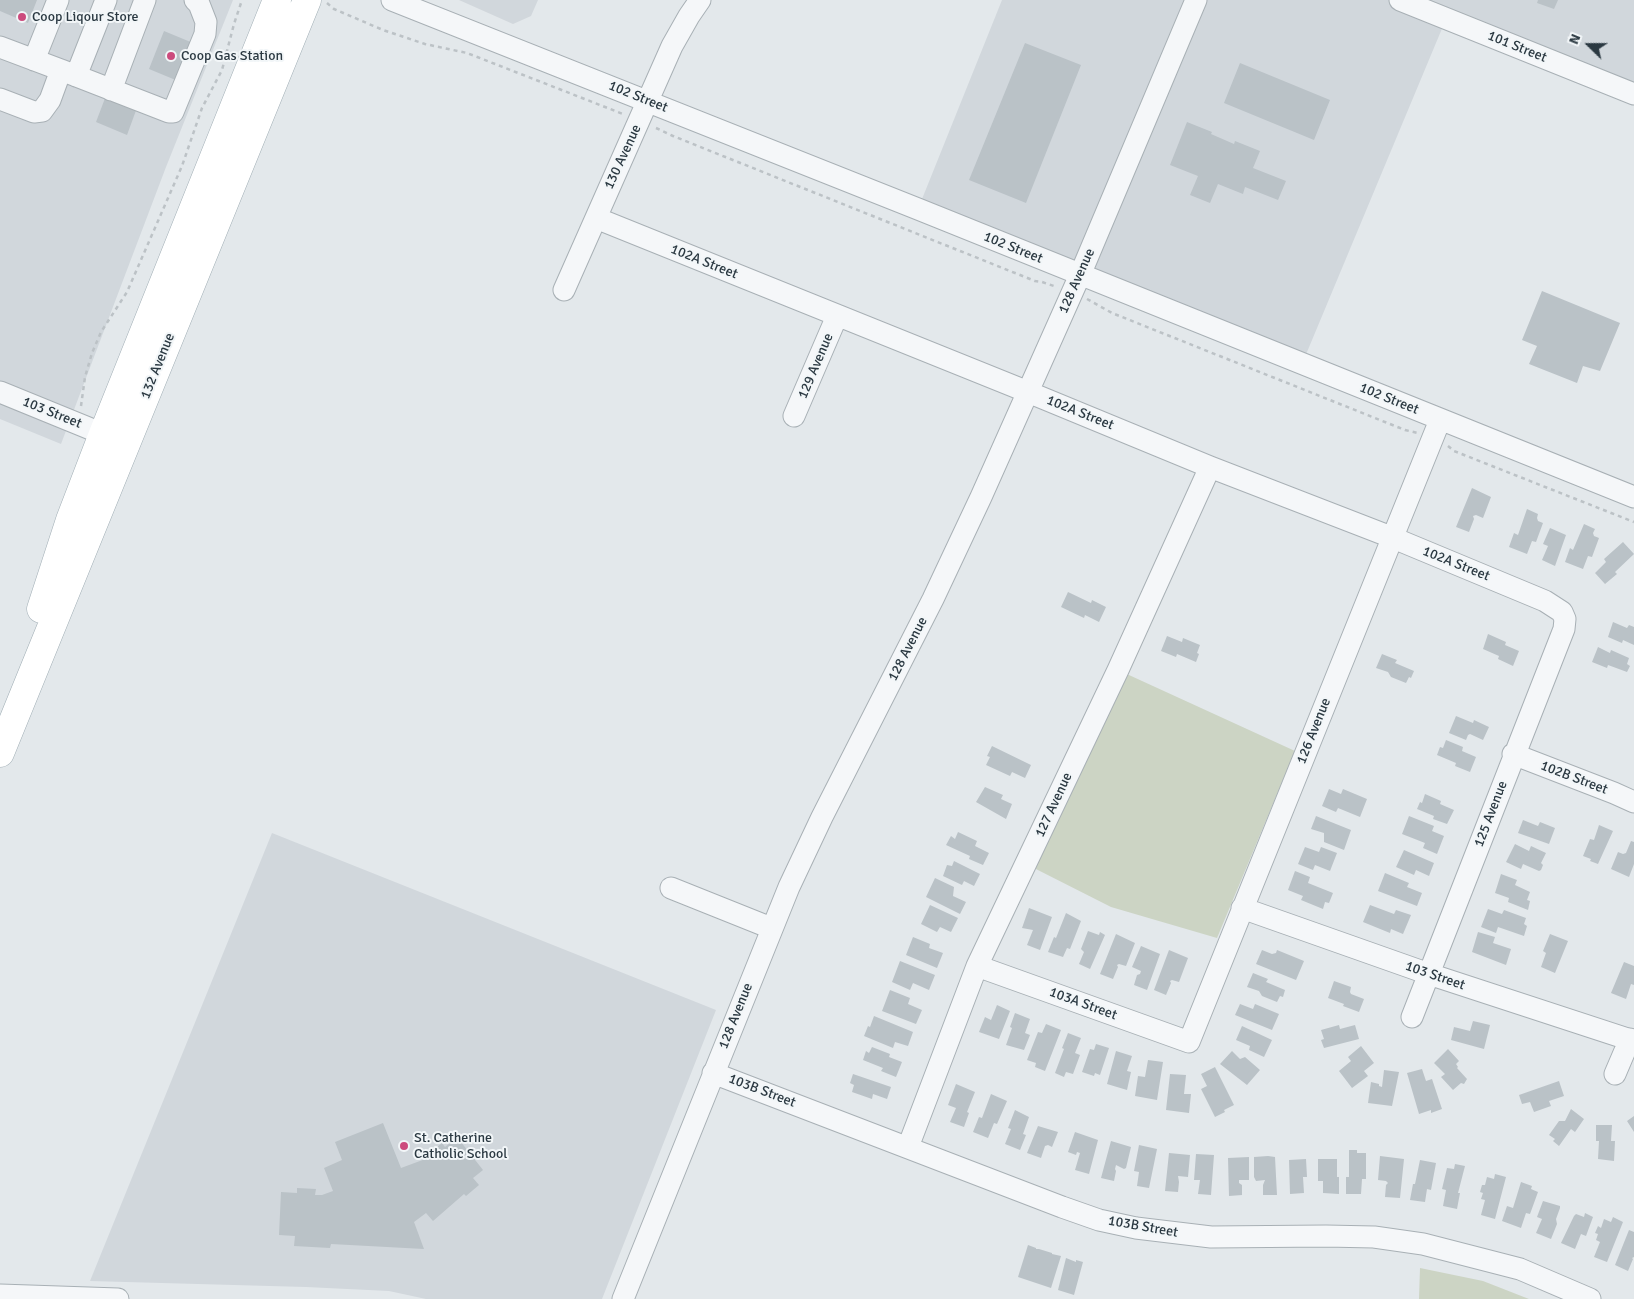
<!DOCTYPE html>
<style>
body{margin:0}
#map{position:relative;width:1634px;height:1299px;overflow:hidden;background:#e3e8eb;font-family:Signika,sans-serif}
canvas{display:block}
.north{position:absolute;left:1564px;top:20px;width:50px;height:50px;-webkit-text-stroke:4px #f2f6f8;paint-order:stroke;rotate:292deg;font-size:14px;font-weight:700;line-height:20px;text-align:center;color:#2b3942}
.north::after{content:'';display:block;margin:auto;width:18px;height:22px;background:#2b3942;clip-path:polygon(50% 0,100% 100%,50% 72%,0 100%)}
</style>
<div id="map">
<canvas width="1634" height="1299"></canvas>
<div class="north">N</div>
</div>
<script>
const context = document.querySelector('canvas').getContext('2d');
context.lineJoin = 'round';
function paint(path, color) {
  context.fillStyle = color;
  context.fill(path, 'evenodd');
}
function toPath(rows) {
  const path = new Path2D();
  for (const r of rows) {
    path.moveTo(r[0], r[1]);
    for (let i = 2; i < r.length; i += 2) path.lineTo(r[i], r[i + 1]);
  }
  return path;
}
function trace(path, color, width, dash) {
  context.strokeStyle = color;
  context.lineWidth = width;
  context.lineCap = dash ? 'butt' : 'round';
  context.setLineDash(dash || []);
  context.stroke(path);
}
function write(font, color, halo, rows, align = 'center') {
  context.font = font + ' Signika,sans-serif';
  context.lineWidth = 4;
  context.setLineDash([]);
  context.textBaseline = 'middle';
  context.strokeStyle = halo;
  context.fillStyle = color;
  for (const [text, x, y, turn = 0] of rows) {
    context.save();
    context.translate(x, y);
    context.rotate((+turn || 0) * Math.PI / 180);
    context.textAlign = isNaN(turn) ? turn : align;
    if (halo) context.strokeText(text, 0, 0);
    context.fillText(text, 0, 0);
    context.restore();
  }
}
const built = toPath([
 [0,0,233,0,166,167,61,444,0,419],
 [459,0,538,0,531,16,513,24],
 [1002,0,1634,0,1634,94,1446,19,1302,364,918,209],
 [272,833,716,1010,602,1299,426,1299,389,1291,306,1287,90,1281]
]);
const green = toPath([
 [1118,670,1295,751,1217,938,1111,907,1026,864],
 [1420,1268,1483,1281,1529,1299,1419,1299]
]);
const building = toPath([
 [0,0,37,0,28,23,0,11],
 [1538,0,1558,0,1554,9,1537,3],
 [164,31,193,43,178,81,149,69],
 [1025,43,1081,65,1026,203,969,180],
 [1240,63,1330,100,1314,140,1224,103],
 [107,93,138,105,127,135,96,122],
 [1187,122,1212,132,1211,134,1234,144,1235,141,1260,151,1253,168,1286,181,1278,200,1245,187,1243,194,1218,184,1210,203,1190,195,1198,176,1170,165],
 [1542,291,1620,323,1600,371,1583,366,1577,383,1529,364,1537,346,1522,340],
 [1472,488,1491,497,1483,518,1476,515,1473,516,1474,519,1469,532,1456,527],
 [1527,509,1538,514,1537,518,1538,521,1543,523,1536,542,1532,541,1527,554,1509,547,1514,533,1518,535],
 [1584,524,1595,529,1593,533,1594,536,1599,538,1592,557,1588,556,1583,569,1565,562,1570,548,1573,550],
 [1550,528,1566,535,1555,566,1542,560,1548,546,1543,544],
 [1623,542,1634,554,1615,572,1617,574,1605,584,1595,573,1606,562,1604,559],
 [1068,592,1091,603,1092,600,1106,607,1099,622,1085,615,1084,618,1061,607],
 [1613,622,1627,628,1629,625,1634,627,1634,645,1623,640,1622,643,1608,637],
 [1488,634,1506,642,1505,645,1519,651,1513,666,1498,659,1499,656,1483,649],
 [1167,636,1182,642,1183,638,1200,645,1197,653,1199,654,1196,662,1177,654,1176,657,1161,651],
 [1598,647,1610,653,1611,650,1629,658,1627,664,1630,666,1627,672,1608,665,1607,668,1592,662],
 [1382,654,1397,660,1395,663,1414,671,1411,678,1409,677,1406,683,1391,677,1388,672,1376,668],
 [1456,716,1473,723,1474,720,1489,727,1483,740,1470,734,1468,735,1466,740,1449,733],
 [1446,740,1463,747,1462,751,1476,757,1470,772,1455,766,1456,763,1437,755,1440,747,1443,748],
 [992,746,1031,765,1025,778,1012,772,1010,776,986,765,990,757,987,756],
 [985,787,1003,795,1001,799,1012,804,1006,819,976,802],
 [1329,789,1341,794,1343,789,1367,799,1360,817,1338,808,1336,812,1322,806],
 [1425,794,1441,801,1440,804,1454,810,1447,824,1433,819,1434,816,1417,809,1420,802,1422,803],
 [1316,816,1351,830,1344,850,1324,842,1324,833,1311,829],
 [1409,816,1434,826,1432,831,1444,836,1437,854,1423,848,1425,843,1402,834],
 [1523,820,1538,826,1540,822,1555,828,1549,844,1518,833],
 [1599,825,1613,831,1598,864,1590,861,1591,859,1583,856,1590,839,1594,840],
 [958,832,977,841,975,846,989,853,983,865,969,859,970,856,946,845,951,836,955,839],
 [1631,841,1634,842,1634,864,1629,877,1611,869,1618,852,1623,854,1626,853],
 [1515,844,1529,851,1531,846,1546,853,1541,863,1543,865,1541,870,1539,871,1523,864,1521,869,1506,862],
 [1305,847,1319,852,1321,847,1337,853,1330,871,1315,865,1313,870,1298,864],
 [1404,850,1434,863,1429,876,1416,870,1414,875,1396,867],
 [954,861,980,874,974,886,964,881,962,885,943,876,947,865,952,866],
 [1295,871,1310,877,1308,883,1333,893,1329,903,1325,902,1323,909,1301,900,1303,896,1288,890],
 [1385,873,1409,883,1407,887,1422,893,1417,906,1378,891],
 [1501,874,1517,880,1515,885,1530,892,1527,900,1530,901,1528,910,1508,902,1509,898,1495,893],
 [935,878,954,887,953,896,966,902,960,914,926,897],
 [930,905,958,918,951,932,940,927,937,932,921,924],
 [1370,905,1394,914,1396,910,1411,915,1403,934,1391,929,1390,933,1363,922],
 [1029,908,1052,917,1040,950,1027,945,1033,930,1022,928],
 [1488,909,1502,914,1504,910,1526,918,1524,924,1527,926,1524,936,1498,927,1496,933,1481,927],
 [1066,913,1081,921,1070,949,1067,948,1063,957,1048,952,1054,937,1056,938],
 [1088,931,1099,935,1100,932,1105,935,1090,969,1079,964,1084,952,1081,949],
 [1478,932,1495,937,1493,943,1511,949,1506,965,1472,952],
 [1116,934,1135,943,1126,966,1119,964,1117,965,1118,967,1113,979,1100,974],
 [1550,934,1568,941,1555,973,1541,967,1546,953,1543,951],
 [913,937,930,944,929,948,943,953,937,968,906,955],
 [1141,946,1160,954,1147,990,1134,985,1137,975,1140,974,1141,971,1132,967],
 [1169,950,1188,958,1179,982,1172,980,1170,981,1171,983,1166,995,1154,990],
 [1262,950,1272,954,1276,953,1277,950,1304,961,1296,980,1256,964],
 [900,961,935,975,929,990,913,983,910,990,892,982],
 [1624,962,1634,966,1634,985,1631,984,1626,999,1611,993],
 [1253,973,1268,979,1266,982,1285,990,1283,997,1280,996,1277,1002,1262,996,1259,991,1247,987],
 [1334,981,1351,987,1350,992,1351,994,1364,999,1359,1012,1343,1006,1344,1004,1328,998],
 [890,990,910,998,908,1004,922,1010,916,1024,882,1011],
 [1240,1004,1253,1009,1255,1004,1279,1014,1272,1030,1235,1015],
 [997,1005,1010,1011,999,1039,979,1032,985,1017,991,1020],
 [1015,1013,1030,1019,1025,1033,1030,1035,1024,1050,1006,1045,1012,1028,1010,1027],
 [874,1016,913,1032,908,1046,895,1042,893,1048,864,1036,868,1026,870,1027],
 [1473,1021,1490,1025,1484,1049,1451,1040,1454,1027,1470,1031],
 [1046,1024,1061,1030,1045,1071,1035,1067,1036,1063,1027,1060,1038,1032,1042,1033],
 [1339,1025,1340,1029,1355,1025,1359,1039,1324,1048,1321,1040,1324,1039,1321,1030],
 [1242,1026,1272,1040,1264,1057,1249,1050,1250,1046,1236,1040],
 [1068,1033,1081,1038,1075,1053,1080,1055,1073,1074,1066,1072,1064,1077,1055,1073,1064,1049,1062,1048],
 [1096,1044,1109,1048,1100,1075,1095,1073,1094,1076,1082,1072,1090,1049,1094,1050],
 [1361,1046,1374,1063,1364,1071,1368,1076,1352,1088,1339,1071,1351,1061,1348,1057],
 [872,1047,890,1054,889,1057,902,1062,896,1077,881,1071,883,1068,863,1060,866,1051,869,1053],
 [1448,1049,1459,1061,1456,1064,1458,1067,1457,1068,1467,1079,1464,1084,1461,1083,1453,1090,1441,1077,1445,1074,1434,1063],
 [1116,1051,1132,1056,1127,1071,1131,1072,1127,1090,1107,1084],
 [1232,1051,1240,1059,1245,1057,1260,1070,1247,1085,1220,1064],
 [1148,1060,1163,1062,1157,1100,1135,1096,1138,1076,1145,1077],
 [1215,1067,1234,1105,1224,1110,1225,1112,1215,1117,1201,1089,1207,1086,1201,1074],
 [1422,1069,1426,1081,1432,1079,1442,1109,1431,1113,1431,1110,1419,1114,1407,1073],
 [1384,1070,1399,1072,1392,1106,1368,1103,1371,1082,1379,1084,1379,1086,1382,1087],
 [853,1074,891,1087,887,1099,873,1094,872,1099,852,1092,854,1085,850,1083],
 [1170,1074,1186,1075,1184,1094,1191,1094,1189,1113,1166,1110],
 [1559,1081,1564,1096,1549,1101,1551,1106,1534,1112,1530,1102,1522,1104,1519,1095],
 [956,1084,975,1092,967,1112,969,1113,964,1127,950,1122,956,1108,948,1105],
 [991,1094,1007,1101,997,1124,994,1123,988,1138,973,1132,979,1117,982,1118],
 [1571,1109,1584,1119,1575,1132,1571,1129,1559,1146,1553,1141,1555,1139,1549,1135,1559,1121,1565,1121],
 [1015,1110,1029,1117,1023,1134,1026,1135,1020,1150,1005,1144,1011,1129,1008,1128],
 [1634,1116,1634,1132,1627,1121],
 [383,1123,401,1168,428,1158,430,1157,428,1154,442,1143,445,1147,457,1137,483,1170,473,1178,479,1185,466,1196,464,1194,433,1221,426,1213,414,1222,424,1249,331,1244,330,1248,294,1246,295,1236,279,1235,281,1192,297,1193,297,1188,316,1189,315,1195,322,1195,333,1191,324,1168,342,1160,335,1142],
 [1596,1125,1612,1125,1611,1141,1615,1141,1614,1161,1598,1159,1599,1141,1596,1141],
 [1038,1126,1058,1132,1052,1147,1048,1145,1045,1146,1041,1158,1027,1153],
 [1075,1132,1098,1140,1089,1174,1075,1170,1080,1153,1077,1152,1076,1155,1068,1152],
 [1111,1141,1131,1147,1126,1168,1124,1169,1116,1165,1115,1169,1116,1171,1114,1181,1101,1178],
 [1139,1145,1157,1149,1149,1188,1137,1186,1139,1172,1134,1171],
 [1349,1150,1357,1150,1357,1153,1366,1153,1366,1179,1362,1179,1361,1194,1346,1194,1346,1177,1349,1177],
 [1169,1153,1190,1155,1188,1177,1178,1176,1179,1182,1178,1192,1165,1191],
 [1196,1154,1214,1155,1211,1195,1198,1194,1200,1180,1194,1180],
 [1268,1156,1275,1157,1277,1195,1263,1195,1263,1185,1265,1180,1256,1181,1254,1177,1254,1157],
 [1380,1156,1404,1159,1400,1198,1385,1197,1386,1185,1388,1183,1386,1181,1378,1180],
 [1249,1157,1249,1180,1239,1180,1239,1183,1242,1185,1242,1195,1229,1196,1228,1158],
 [1306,1159,1307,1177,1303,1177,1304,1193,1290,1194,1289,1160],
 [1318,1159,1337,1159,1337,1177,1339,1177,1339,1194,1323,1193,1323,1181,1318,1181],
 [1420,1160,1436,1163,1431,1190,1427,1189,1425,1202,1410,1200,1413,1184,1415,1184],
 [1455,1164,1465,1166,1458,1193,1460,1193,1457,1209,1443,1206,1446,1190,1442,1189,1447,1168,1454,1169],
 [1495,1174,1506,1177,1495,1219,1481,1215,1485,1200,1481,1199,1483,1193,1480,1192,1482,1185,1485,1185,1487,1177,1494,1179],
 [1521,1182,1532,1186,1531,1189,1538,1192,1530,1214,1526,1213,1521,1228,1502,1221,1507,1206,1513,1208],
 [1543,1201,1560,1206,1560,1208,1556,1219,1557,1224,1551,1239,1536,1233,1542,1219,1537,1217],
 [1585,1213,1593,1217,1586,1236,1581,1234,1575,1249,1561,1243,1574,1216,1576,1214,1584,1217],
 [1613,1217,1623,1222,1607,1262,1594,1257,1600,1242,1596,1240,1598,1234,1595,1233,1598,1226,1601,1228,1604,1219,1611,1222],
 [1629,1230,1634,1232,1634,1257,1632,1258,1633,1259,1628,1271,1615,1265],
 [1028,1245,1036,1248,1036,1249,1039,1249,1052,1253,1052,1254,1061,1256,1051,1288,1018,1277],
 [1066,1258,1076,1262,1076,1260,1083,1262,1074,1295,1058,1290]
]);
const path = toPath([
 [327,3,334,9,383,30,425,44,467,53,623,114],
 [656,128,673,136,1035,281,1042,282,1057,287],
 [1087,299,1112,313,1405,430,1418,433],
 [81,406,85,377,92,353,101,332,127,292,182,166,202,108,222,70,234,24,242,0],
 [1448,446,1454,451,1634,522]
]);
const minor = toPath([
 [392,0,918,209,1634,497],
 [1400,0,1634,94],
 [0,47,61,70,50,100,42,111,34,112,0,99],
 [34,60,58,0],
 [61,70,169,112,173,112,205,34,206,22,199,4,195,0],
 [76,76,106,0],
 [111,90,145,0],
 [596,218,1028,392,1210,467,1391,537,1545,601,1562,612,1565,619,1564,629,1412,1017],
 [564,290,672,46,689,16,700,0],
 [0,392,103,434],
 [794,416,837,316],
 [1513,754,1614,793,1634,802],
 [671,888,771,928],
 [1242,908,1429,974,1634,1041],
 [977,966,1189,1042,1440,420],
 [713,1073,1062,1207,1099,1220,1136,1228,1211,1237,1326,1236,1374,1237,1423,1244,1520,1269,1590,1299],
 [1615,1074,1630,1039],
 [908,1147,977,966,1118,670,1210,467],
 [0,1295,118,1299],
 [623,1299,789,887,822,817,933,599,981,497,1080,275,1196,0]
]);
const major = toPath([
 [41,609,70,520,103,434,277,0],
 [0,753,307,0]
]);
const markers = [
 [22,17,5,"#cc4b7d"],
 [171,56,5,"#cc4b7d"],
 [404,1146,5,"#cc4b7d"]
];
const poiNames = [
 ["Coop Liqour Store",32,17],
 ["Coop Gas Station",181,56],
 ["St. Catherine",414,1138],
 ["Catholic School",414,1154]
];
const streetNames = [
 ["101 Street",1517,47,22],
 ["102 Street",638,97,22],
 ["130 Avenue",623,157,-65],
 ["102 Street",1013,248,22],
 ["102A Street",704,262,22],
 ["128 Avenue",1077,281,-66],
 ["132 Avenue",158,366,-68],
 ["129 Avenue",816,366,-67],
 ["102 Street",1389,399,22],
 ["103 Street",52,413,22],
 ["102A Street",1080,413,22],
 ["102A Street",1456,564,22],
 ["128 Avenue",908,649,-63],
 ["126 Avenue",1314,731,-68],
 ["102B Street",1574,778,21],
 ["127 Avenue",1054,805,-65],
 ["125 Avenue",1491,814,-69],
 ["103 Street",1435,976,19],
 ["103A Street",1083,1004,20],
 ["128 Avenue",736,1016,-68],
 ["103B Street",762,1091,21],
 ["103B Street",1143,1227,10]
];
paint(built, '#d1d7dc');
paint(green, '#ccd4c4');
paint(building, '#bac2c7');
trace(minor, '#a8b0b5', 23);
trace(major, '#a2afb6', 29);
trace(path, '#bcc2c6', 2.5, [4, 4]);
trace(minor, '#f5f7f9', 21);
trace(major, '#fff', 28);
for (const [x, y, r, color] of markers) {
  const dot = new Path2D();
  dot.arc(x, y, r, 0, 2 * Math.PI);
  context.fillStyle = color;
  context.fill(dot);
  trace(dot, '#f2f6f8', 2);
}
write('14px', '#2b3942', '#f2f6f8', poiNames, 'left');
write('14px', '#2b3942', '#f2f6f8', streetNames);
</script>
